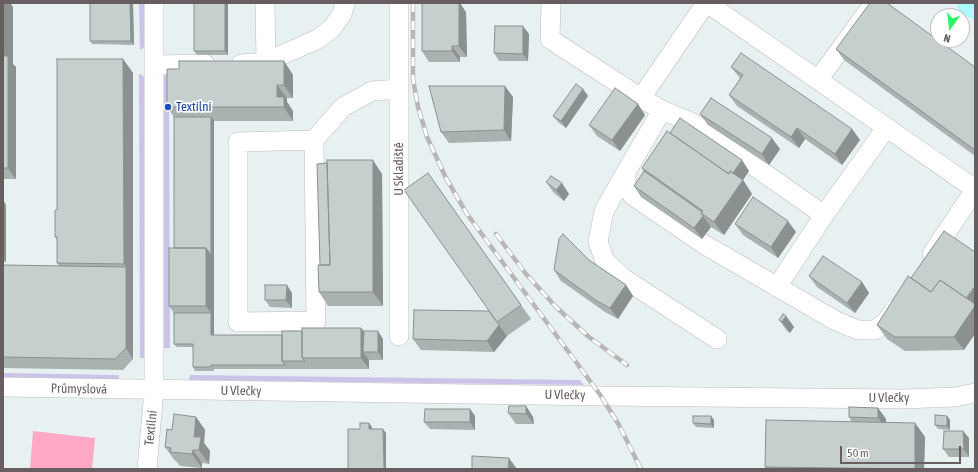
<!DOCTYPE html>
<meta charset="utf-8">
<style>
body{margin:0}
#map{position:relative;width:978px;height:472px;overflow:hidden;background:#e7f1f1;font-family:"Asap Condensed",sans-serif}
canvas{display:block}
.frame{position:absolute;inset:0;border:4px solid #685e60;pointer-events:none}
.north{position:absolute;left:930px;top:8px;width:40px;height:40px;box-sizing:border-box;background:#fff;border:1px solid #c3bfbf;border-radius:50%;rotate:195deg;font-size:11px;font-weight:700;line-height:16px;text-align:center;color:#685e60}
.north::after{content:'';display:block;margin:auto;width:14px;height:18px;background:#2af568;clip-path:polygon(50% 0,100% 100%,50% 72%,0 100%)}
.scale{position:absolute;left:840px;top:446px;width:121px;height:18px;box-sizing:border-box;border:2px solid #685e60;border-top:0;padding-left:5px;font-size:12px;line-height:14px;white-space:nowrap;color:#685e60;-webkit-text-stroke:3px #fff;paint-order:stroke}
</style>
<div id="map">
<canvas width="978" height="472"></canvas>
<div class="frame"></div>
<div class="north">N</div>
<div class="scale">50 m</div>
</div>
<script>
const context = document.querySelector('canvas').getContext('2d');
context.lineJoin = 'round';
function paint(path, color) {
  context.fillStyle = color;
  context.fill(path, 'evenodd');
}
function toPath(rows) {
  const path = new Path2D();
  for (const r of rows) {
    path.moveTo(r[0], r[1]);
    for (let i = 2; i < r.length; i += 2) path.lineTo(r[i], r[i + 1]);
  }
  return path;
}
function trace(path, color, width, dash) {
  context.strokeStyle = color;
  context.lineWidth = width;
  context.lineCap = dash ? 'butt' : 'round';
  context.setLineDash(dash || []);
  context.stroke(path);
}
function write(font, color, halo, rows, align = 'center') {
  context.font = font + ' "Asap Condensed",sans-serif';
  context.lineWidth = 3.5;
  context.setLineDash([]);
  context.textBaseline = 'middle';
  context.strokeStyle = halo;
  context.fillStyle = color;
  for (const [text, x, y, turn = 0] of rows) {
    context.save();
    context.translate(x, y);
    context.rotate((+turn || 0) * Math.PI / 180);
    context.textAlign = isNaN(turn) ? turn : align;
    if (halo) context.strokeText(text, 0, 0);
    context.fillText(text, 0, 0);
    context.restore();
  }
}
const green = toPath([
 [139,3,147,3,145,47,140,50],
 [169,73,170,348,162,348,162,80,166,74],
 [139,74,142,75,145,78,146,358,140,358],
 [3,373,119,375,119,379,3,377],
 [190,375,580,380,584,385,189,380]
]);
const water = toPath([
 [33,431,95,438,92,469,30,469]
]);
const minor = toPath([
 [265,3,266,62],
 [399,3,399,336],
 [551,3,550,39,641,98,706,3],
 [707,3,975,189],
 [241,64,266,62,318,39,332,28,342,14,345,3],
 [154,65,205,64],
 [818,80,874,3],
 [641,98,662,110,626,172,626,186,633,196,705,245,836,321,858,330,875,330,886,322,895,309],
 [662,110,691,122,824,215,886,128],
 [314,140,316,321,238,322,238,142,314,140,343,107,372,91,399,89],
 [626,172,604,211,598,242,605,261,623,278,717,339],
 [932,254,975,190],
 [777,287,824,215],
 [3,387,601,396,903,399,955,397,975,393],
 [147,469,154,390,154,3]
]);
const major = toPath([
 [969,3,975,7]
]);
const rail = toPath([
 [413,3,413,79,418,107,427,137,446,178,467,214,601,396,619,425,641,469],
 [496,234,526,274,557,308,589,337,627,365]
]);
const wall = toPath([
 [3,3,10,3,13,7,13,64,16,67,16,179,3,179],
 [194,3,228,3,228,55,197,55,194,51],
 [133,4,134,45,92,44,90,41],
 [466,12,467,57,460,57,460,62,429,62,422,51],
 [529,34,528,61,499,61,494,53],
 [836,49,975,67,975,156,844,60],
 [123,59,133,73,133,359,123,370,3,368,3,265,59,266,57,263,57,240,55,237,57,210],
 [284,61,293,75,293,98,287,98,287,102,293,111,293,121,214,121,214,335,282,335,302,331,361,328,364,331,383,339,383,360,369,360,369,369,214,369,214,371,195,371,193,367,193,347,177,347,174,344,174,313,169,306,174,248,174,117,167,107,179,69],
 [731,67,852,129,860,140,842,165,805,139,799,148,737,106,729,95,740,78,739,77],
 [583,89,588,96,566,128,559,123,553,116],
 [513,97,511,141,449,143,441,132],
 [700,114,780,149,769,165,708,125],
 [645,115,620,151,597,136,589,125],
 [670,133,749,171,743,180,752,194,724,235,711,227,702,239,641,197,634,186,644,171,642,168],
 [428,173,531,319,507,336,494,352,421,350,413,339,498,323],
 [382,174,383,306,328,306,319,292],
 [546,182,569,194,564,201,554,193],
 [3,200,6,205,6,262,3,262],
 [735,224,796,232,778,258,743,235],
 [944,231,964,350,905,351,887,339,877,325,911,278],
 [589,260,626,285,633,296,618,319,605,312,561,281,554,270],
 [809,276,862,282,869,293,855,313,817,287],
 [292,293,292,308,270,307,265,300],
 [786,316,794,327,790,333,787,331,779,320],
 [526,406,533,417,534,424,516,424,508,413],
 [878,408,886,419,886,423,915,423,925,437,924,469,767,469,765,467,852,422,849,417],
 [470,409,475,416,475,430,430,429,424,422],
 [947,416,950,420,950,430,938,429,935,425],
 [196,417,205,430,204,443,210,451,209,464,202,463,202,468,180,466,176,461,175,461,165,447,172,430],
 [714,420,714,428,696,427,693,423],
 [963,431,969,438,969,457,949,457,943,449]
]);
const shadedWall = toPath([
 [4,3,10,3,13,7,13,64,16,67,16,179,8,168,8,60,4,54],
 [130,3,132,3,133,4,134,45,131,41],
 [225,3,228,3,228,55,225,51],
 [459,3,460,3,466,12,467,57,459,46],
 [523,26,529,34,528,61,523,54],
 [452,46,460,57,460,62,452,51],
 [123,59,133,73,133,359,126,348,126,267,124,264],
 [284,61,293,75,293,98,284,85],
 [277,85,287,98,287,102,293,111,293,121,277,97],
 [505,86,513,97,511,141,504,130],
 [583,89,588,96,566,128,561,121],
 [638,104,645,115,620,151,612,140],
 [211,117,214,120,214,339,211,335,211,313,206,306,206,248],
 [797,128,805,139,799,148,791,137],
 [852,129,860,140,842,165,835,154],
 [772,138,780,149,769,165,762,154],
 [373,160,382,174,383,306,373,292],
 [742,160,749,171,743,180,752,194,724,235,714,222,731,177],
 [562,183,569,194,564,201,556,190],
 [3,200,6,205,6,262,3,257],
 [703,216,711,227,702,239,694,228],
 [788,221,796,232,778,258,771,247],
 [862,282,869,293,855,313,847,303],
 [287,285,292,293,292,308,286,300],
 [626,285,633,296,618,319,610,308],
 [975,286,975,334,964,350,954,337,966,299],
 [786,316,794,327,790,333,782,322],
 [499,325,507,336,494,352,487,341],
 [361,328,369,339,363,352,369,360,369,369,361,358],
 [378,331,383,339,383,360,378,352],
 [526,406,533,417,534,424,526,414],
 [878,408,886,419,886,428,878,418],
 [470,409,475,416,475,430,470,422],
 [711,416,714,420,714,428,711,424],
 [947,416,950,420,950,430,947,426],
 [196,417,205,430,204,443,210,451,209,464,199,450,194,437],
 [369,423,372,427,372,433,369,429],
 [915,423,925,437,924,469,915,469],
 [383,429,386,433,386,469,384,469],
 [963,431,969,438,969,457,964,449],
 [193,450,202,463,202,468,192,454],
 [509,458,517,469,508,469]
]);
const building = toPath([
 [3,3,4,3,4,54,3,54,3,3],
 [90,3,130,3,131,41,90,41,90,3],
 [194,3,225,3,225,51,194,51,194,3],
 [422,3,459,3,459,46,452,46,452,51,422,51,422,3],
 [870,3,887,3,975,67,975,150,836,49,870,3],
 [495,26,523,26,523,54,494,53,495,26],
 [741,53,852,129,835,154,797,128,791,137,729,95,743,75,731,67,741,53],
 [3,56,8,56,8,168,3,168,3,56],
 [57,59,123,59,124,264,57,263,57,237,55,237,55,210,57,210,57,59],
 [179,61,284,61,284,85,277,85,277,97,284,97,284,107,167,107,167,69,179,69,179,61],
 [576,84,583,89,561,121,553,116,576,84],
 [429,86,505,86,504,130,441,132,429,86],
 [615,88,638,104,612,140,589,125,615,88],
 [711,98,772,138,762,154,700,114,711,98],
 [174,117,211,117,211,255,206,248,174,248,174,117],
 [680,118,742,160,733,173,730,171,729,174,670,133,680,118],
 [667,131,729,174,730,171,743,180,714,222,701,213,703,211,642,168,667,131],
 [327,160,373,160,373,292,319,292,318,265,330,265,327,160],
 [327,163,330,265,320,265,317,164,327,163],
 [644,171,702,212,701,213,703,216,694,228,634,186,644,171],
 [428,173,521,305,497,322,404,190,428,173],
 [551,176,562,183,556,190,546,182,551,176],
 [753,197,788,221,771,247,735,224,753,197],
 [944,231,975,252,975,286,966,298,940,280,931,292,911,278,944,231],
 [563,234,589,260,626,285,610,308,597,301,554,270,559,239,563,234],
 [169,248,206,248,206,306,169,306,169,248],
 [823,256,862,282,847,303,809,276,823,256],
 [3,265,126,267,126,348,115,359,3,357,3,265],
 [908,276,931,292,940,280,975,304,975,306,954,337,895,337,877,325,908,276],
 [265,285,287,285,286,300,265,300,265,285],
 [414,310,489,311,499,325,487,341,413,339,414,310],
 [174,313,211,313,211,335,282,335,282,361,285,365,211,365,211,367,193,367,193,344,174,344,174,313],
 [783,314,786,316,782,322,779,320,783,314],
 [302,328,361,328,361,358,302,358,302,328],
 [282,331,302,331,302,358,305,361,282,361,282,331],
 [364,331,378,331,378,352,363,352,364,331],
 [509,406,526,406,526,414,508,413,509,406],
 [849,407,878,408,878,418,849,417,849,407],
 [425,409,470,409,470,422,424,422,425,409],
 [174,414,196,417,194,437,201,437,199,450,193,450,192,454,170,452,171,448,165,447,167,429,172,430,174,414],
 [935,415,947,416,947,426,935,425,935,415],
 [693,416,711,416,711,424,693,423,693,416],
 [766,420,915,423,915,469,765,467,766,420],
 [360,423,369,423,369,429,383,429,384,469,348,469,348,429,360,429,360,423],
 [944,431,963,431,964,449,943,449,944,431],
 [472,456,509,458,508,469,472,469,472,456]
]);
const markers = [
 [168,107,4,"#1a4fb4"]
];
const transitNames = [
 ["Textilní",176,107]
];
const streetNames = [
 ["U Skladiště",399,169,-90],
 ["Průmyslová",79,389,1],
 ["U Vlečky",241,391,1],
 ["U Vlečky",565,395,1],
 ["U Vlečky",889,398],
 ["Textilní",151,428,-84]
];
paint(green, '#ccc3ea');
paint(water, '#ffa9c6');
trace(minor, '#c1b9ba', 20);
trace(major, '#57fbf2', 23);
trace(minor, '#fff', 19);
trace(major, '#aefaff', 22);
trace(rail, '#b8b6b6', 4.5);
trace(rail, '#fff', 3, [9]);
paint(wall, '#a9b2b1');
paint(shadedWall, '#8a9190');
paint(building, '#c5cfce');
trace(building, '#8a9190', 1);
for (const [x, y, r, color] of markers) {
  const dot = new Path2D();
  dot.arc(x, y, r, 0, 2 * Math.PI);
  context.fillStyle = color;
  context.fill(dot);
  trace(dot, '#fff', 1.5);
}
write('13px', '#164399', '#fff', transitNames, 'left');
write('13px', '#685e60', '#fff', streetNames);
</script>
